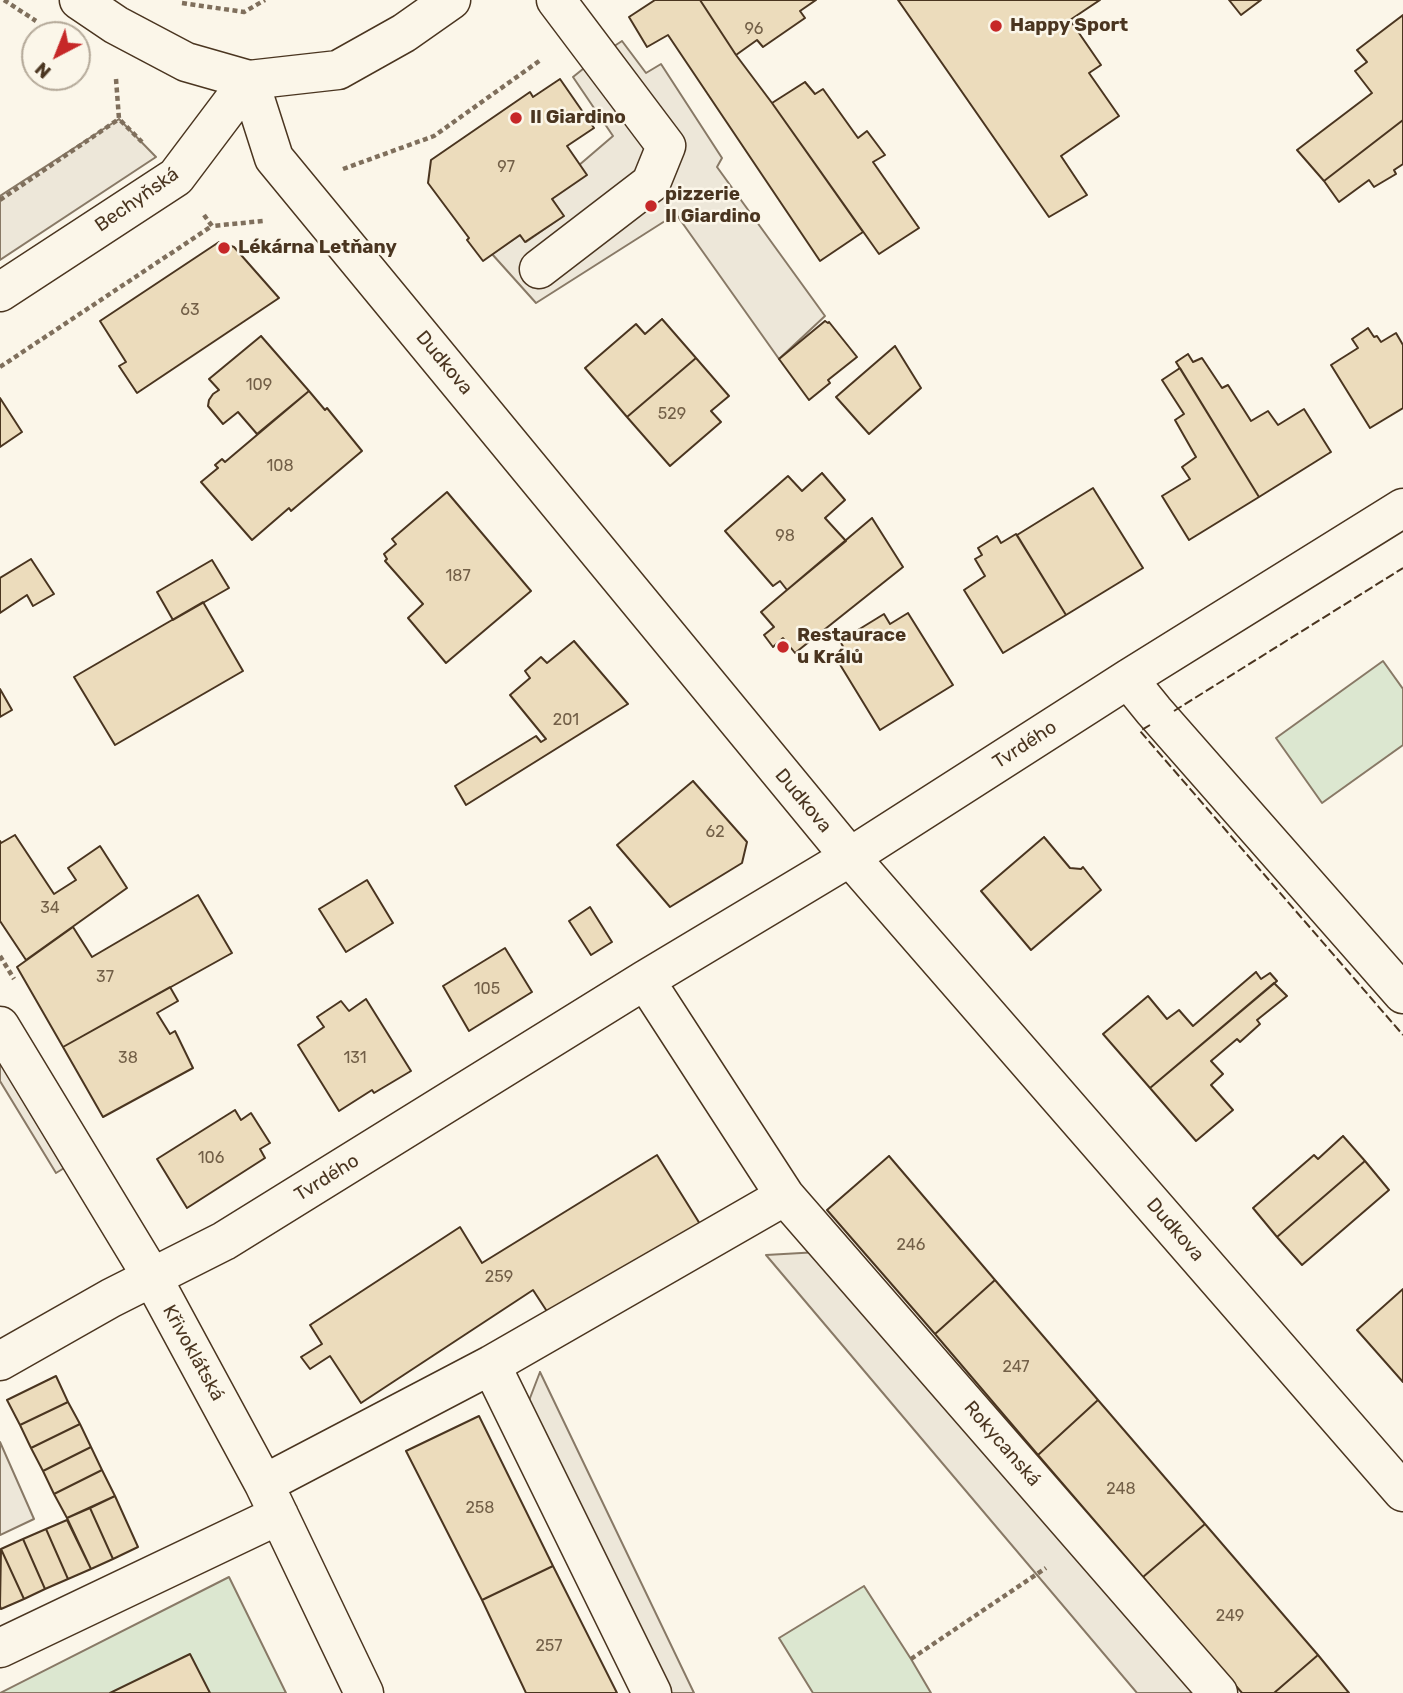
<!DOCTYPE html>
<meta charset="utf-8">
<style>
body{margin:0}
#map{position:relative;width:1403px;height:1693px;overflow:hidden;background:#fbf6e9;font-family:Rubik,sans-serif}
canvas{display:block}
.north{position:absolute;left:21px;top:21px;width:70px;height:70px;box-sizing:border-box;background:#fbf6e9;border:2px solid #b4a999;border-radius:50%;rotate:222deg;font-size:19px;font-weight:700;line-height:28px;text-align:center;color:#4a3520}
.north::after{content:'';display:block;margin:auto;width:24px;height:32px;background:#c62828;clip-path:polygon(50% 0,100% 100%,50% 72%,0 100%)}
</style>
<div id="map">
<canvas width="1403" height="1693"></canvas>
<div class="north">N</div>
</div>
<script>
const context = document.querySelector('canvas').getContext('2d');
context.lineJoin = 'round';
function paint(path, color) {
  context.fillStyle = color;
  context.fill(path, 'evenodd');
}
function toPath(rows) {
  const path = new Path2D();
  for (const r of rows) {
    path.moveTo(r[0], r[1]);
    for (let i = 2; i < r.length; i += 2) path.lineTo(r[i], r[i + 1]);
  }
  return path;
}
function trace(path, color, width, dash) {
  context.strokeStyle = color;
  context.lineWidth = width;
  context.lineCap = dash ? 'butt' : 'round';
  context.setLineDash(dash || []);
  context.stroke(path);
}
function write(font, color, halo, rows, align = 'center') {
  context.font = font + ' Rubik,sans-serif';
  context.lineWidth = 5;
  context.setLineDash([]);
  context.textBaseline = 'middle';
  context.strokeStyle = halo;
  context.fillStyle = color;
  for (const [text, x, y, turn = 0] of rows) {
    context.save();
    context.translate(x, y);
    context.rotate((+turn || 0) * Math.PI / 180);
    context.textAlign = isNaN(turn) ? turn : align;
    if (halo) context.strokeText(text, 0, 0);
    context.fillText(text, 0, 0);
    context.restore();
  }
}
const green = toPath([
 [1383,661,1403,689,1403,745,1322,803,1276,738,1383,661],
 [229,1577,286,1693,0,1693,229,1577],
 [864,1586,911,1659,931,1693,813,1693,779,1638,864,1586]
]);
const parking = toPath([
 [622,41,646,73,661,64,722,158,717,167,825,316,779,359,676,214,536,303,492,254,520,235,526,242,563,216,552,199,578,166,613,136,573,77,599,56,622,41],
 [119,119,156,157,0,260,0,196,119,119],
 [0,1039,74,1162,56,1173,0,1081,0,1039],
 [819,1252,1193,1693,1137,1693,766,1255,819,1252],
 [540,1372,694,1693,652,1693,520,1424,540,1372],
 [0,1442,34,1519,0,1535,0,1442]
]);
const building = toPath([
 [655,0,700,0,736,55,772,103,863,232,820,261,668,35,647,47,629,17,655,0],
 [700,0,816,0,800,11,805,18,763,47,757,40,736,55,700,0],
 [898,0,1100,0,1070,20,1101,65,1089,73,1119,116,1061,156,1087,195,1049,217,898,0],
 [1229,0,1261,0,1241,15,1229,0],
 [1403,15,1403,120,1324,181,1297,150,1372,93,1355,71,1367,62,1357,50,1403,15],
 [560,79,594,128,567,146,587,175,552,199,564,216,525,242,520,235,483,261,467,240,469,238,428,183,431,160,530,92,533,97,560,79],
 [805,82,815,94,823,89,858,138,867,131,885,155,873,162,919,228,879,254,772,103,805,82],
 [1403,120,1403,164,1394,170,1396,174,1374,187,1369,180,1339,202,1324,181,1403,120],
 [219,242,234,247,279,298,137,393,119,366,126,362,100,321,219,242],
 [662,319,696,358,627,417,585,368,636,324,645,334,662,319],
 [825,321,828,323,829,322,857,357,828,380,830,383,809,400,779,359,825,321],
 [1368,328,1374,337,1377,336,1381,342,1396,333,1403,345,1403,408,1370,428,1331,365,1358,348,1352,339,1368,328],
 [261,336,309,391,257,434,238,412,223,424,208,406,209,400,213,394,219,390,209,379,261,336],
 [895,346,921,388,869,434,836,397,895,346],
 [1188,354,1193,362,1202,358,1222,388,1228,385,1251,421,1268,411,1278,425,1304,409,1331,452,1259,497,1176,362,1188,354],
 [696,358,729,396,711,411,721,422,670,466,627,417,696,358],
 [1180,368,1259,497,1189,540,1162,496,1190,479,1182,467,1196,457,1175,420,1184,414,1162,380,1180,368],
 [309,391,325,410,327,408,362,451,291,511,289,508,252,540,201,482,218,468,215,465,222,459,225,462,309,391],
 [0,398,22,432,0,447,0,398],
 [822,473,845,500,825,518,846,541,787,590,780,581,773,586,725,531,788,476,802,491,822,473],
 [1093,488,1143,568,1066,615,1017,535,1093,488],
 [447,492,531,591,446,663,408,618,423,604,385,561,387,559,384,554,396,544,392,539,447,492],
 [872,518,903,567,795,653,783,638,773,647,764,635,774,627,761,612,872,518],
 [1016,534,1066,615,1003,653,964,590,985,576,975,559,982,555,978,548,997,536,1001,543,1016,534],
 [31,559,54,594,33,606,27,595,0,613,0,578,31,559],
 [212,560,229,588,173,620,157,592,212,560],
 [203,602,243,671,115,745,74,677,203,602],
 [908,613,953,685,880,730,836,658,846,652,840,641,884,614,890,624,908,613],
 [574,641,628,704,466,805,455,786,536,736,541,742,546,739,510,695,530,678,525,671,541,657,547,663,574,641],
 [0,689,12,710,0,717,0,689],
 [693,781,747,842,742,863,670,907,617,845,693,781],
 [15,835,54,894,76,880,68,868,100,846,127,888,26,960,0,921,0,841,1,843,15,835],
 [1044,837,1070,868,1081,869,1083,867,1101,890,1031,950,981,891,1044,837],
 [367,880,393,923,346,952,319,909,367,880],
 [198,895,232,953,63,1047,17,967,73,927,92,957,198,895],
 [590,907,612,942,591,955,569,921,590,907],
 [505,948,532,992,469,1031,443,986,505,948],
 [1256,972,1261,979,1270,973,1277,981,1150,1088,1103,1034,1148,996,1167,1019,1179,1010,1193,1026,1256,972],
 [1274,983,1287,996,1257,1020,1260,1024,1240,1042,1237,1039,1211,1061,1223,1074,1211,1085,1233,1110,1196,1141,1150,1088,1274,983],
 [170,987,178,1001,157,1013,170,1034,175,1031,193,1068,103,1117,63,1047,170,987],
 [366,999,411,1071,374,1093,372,1090,339,1111,298,1045,324,1027,317,1017,341,1001,349,1011,366,999],
 [235,1110,241,1120,251,1113,270,1143,260,1149,265,1158,187,1208,157,1159,235,1110],
 [1343,1136,1365,1161,1277,1237,1253,1208,1314,1155,1318,1159,1343,1136],
 [657,1155,700,1224,550,1316,533,1290,361,1403,330,1356,310,1369,301,1357,322,1344,310,1325,460,1227,482,1263,657,1155],
 [889,1156,995,1280,935,1334,827,1210,889,1156],
 [1365,1161,1389,1190,1302,1265,1277,1237,1365,1161],
 [995,1280,1098,1400,1038,1455,935,1334,995,1280],
 [1403,1289,1403,1382,1357,1330,1403,1289],
 [56,1376,68,1402,20,1425,7,1400,56,1376],
 [1098,1400,1205,1524,1143,1577,1038,1455,1098,1400],
 [68,1402,80,1424,31,1448,20,1425,68,1402],
 [479,1416,553,1566,482,1600,406,1451,479,1416],
 [80,1424,91,1447,43,1471,31,1448,80,1424],
 [91,1447,102,1470,54,1494,43,1471,91,1447],
 [102,1470,115,1496,67,1518,54,1494,102,1470],
 [115,1496,138,1547,113,1559,90,1508,115,1496],
 [90,1508,113,1559,91,1569,67,1518,90,1508],
 [67,1520,91,1569,68,1579,46,1529,67,1520],
 [1205,1524,1318,1655,1274,1693,1242,1693,1143,1577,1205,1524],
 [46,1529,68,1579,45,1589,23,1539,46,1529],
 [23,1539,45,1589,24,1599,1,1549,23,1539],
 [1,1549,24,1599,1,1609,0,1606,1,1549],
 [553,1566,617,1693,526,1693,482,1600,553,1566],
 [190,1654,210,1693,110,1693,190,1654],
 [1318,1655,1349,1693,1274,1693,1318,1655]
]);
const path = toPath([
 [4,0,36,21],
 [182,3,244,12,265,0],
 [116,79,119,119,142,142],
 [343,169,434,136,542,59],
 [0,200,119,119],
 [204,215,212,226,263,221],
 [0,367,212,226],
 [0,956,14,979],
 [911,1659,1046,1568]
]);
const minor = toPath([
 [79,0,116,25,186,62,249,80,338,70,404,33,451,0],
 [249,80,274,158,850,857,1403,1492],
 [539,269,651,183,666,146,556,0],
 [0,292,176,177,249,80],
 [1128,679,1154,711,1403,994],
 [0,1026,152,1277,264,1484,364,1693],
 [785,1196,1218,1693],
 [0,1361,111,1298,224,1241,645,980,850,857,1128,679,1403,508],
 [491,1365,652,1693],
 [264,1484,491,1365,785,1196,645,980],
 [0,1648,279,1515]
]);
const fence = toPath([
 [1174,711,1403,568],
 [1150,725,1140,731,1403,1035]
]);
const markers = [
 [996,26,7,"#c62828"],
 [516,118,7,"#c62828"],
 [651,206,7,"#c62828"],
 [224,248,7,"#c62828"],
 [783,647,7,"#c62828"]
];
const numberNames = [
 ["96",754,29],
 ["97",506,167],
 ["63",190,310],
 ["109",259,385],
 ["529",672,414],
 ["108",280,466],
 ["98",785,536],
 ["187",458,576],
 ["201",566,720],
 ["62",715,832],
 ["34",50,908],
 ["37",105,977],
 ["105",487,989],
 ["38",128,1058],
 ["131",355,1058],
 ["106",211,1158],
 ["246",911,1245],
 ["259",499,1277],
 ["247",1016,1367],
 ["248",1121,1489],
 ["258",480,1508],
 ["249",1230,1616],
 ["257",549,1646]
];
const poiNames = [
 ["Happy Sport",1010,26],
 ["Il Giardino",530,118],
 ["pizzerie",665,195],
 ["Il Giardino",665,217],
 ["Lékárna Letňany",238,248],
 ["Restaurace",797,636],
 ["u Králů",797,658]
];
const streetNames = [
 ["Bechyňská",137,200,-35],
 ["Dudkova",444,363,50],
 ["Tvrdého",1025,745,-33],
 ["Dudkova",803,801,50],
 ["Tvrdého",327,1178,-32],
 ["Dudkova",1175,1230,49],
 ["Křivoklátská",193,1353,61],
 ["Rokycanská",1002,1444,49]
];
paint(green, '#dce7d0');
trace(green, '#887966', 2);
paint(parking, '#ede7d9');
trace(parking, '#887966', 2);
paint(building, '#ecdcbc');
trace(building, '#4a3520', 2);
trace(minor, '#4a3520', 41);
trace(path, '#7f6f5c', 4.5, [5, 3.5]);
trace(minor, '#fbf6e9', 38);
trace(fence, '#4a3520', 2, [9, 3.5]);
for (const [x, y, r, color] of markers) {
  const dot = new Path2D();
  dot.arc(x, y, r, 0, 2 * Math.PI);
  context.fillStyle = color;
  context.fill(dot);
  trace(dot, '#fbf6e9', 2.5);
}
write('16px', '#725f47', null, numberNames);
write('bold 19px', '#4a3520', '#fbf6e9', poiNames, 'left');
write('19px', '#4a3520', '#fbf6e9', streetNames);
</script>
